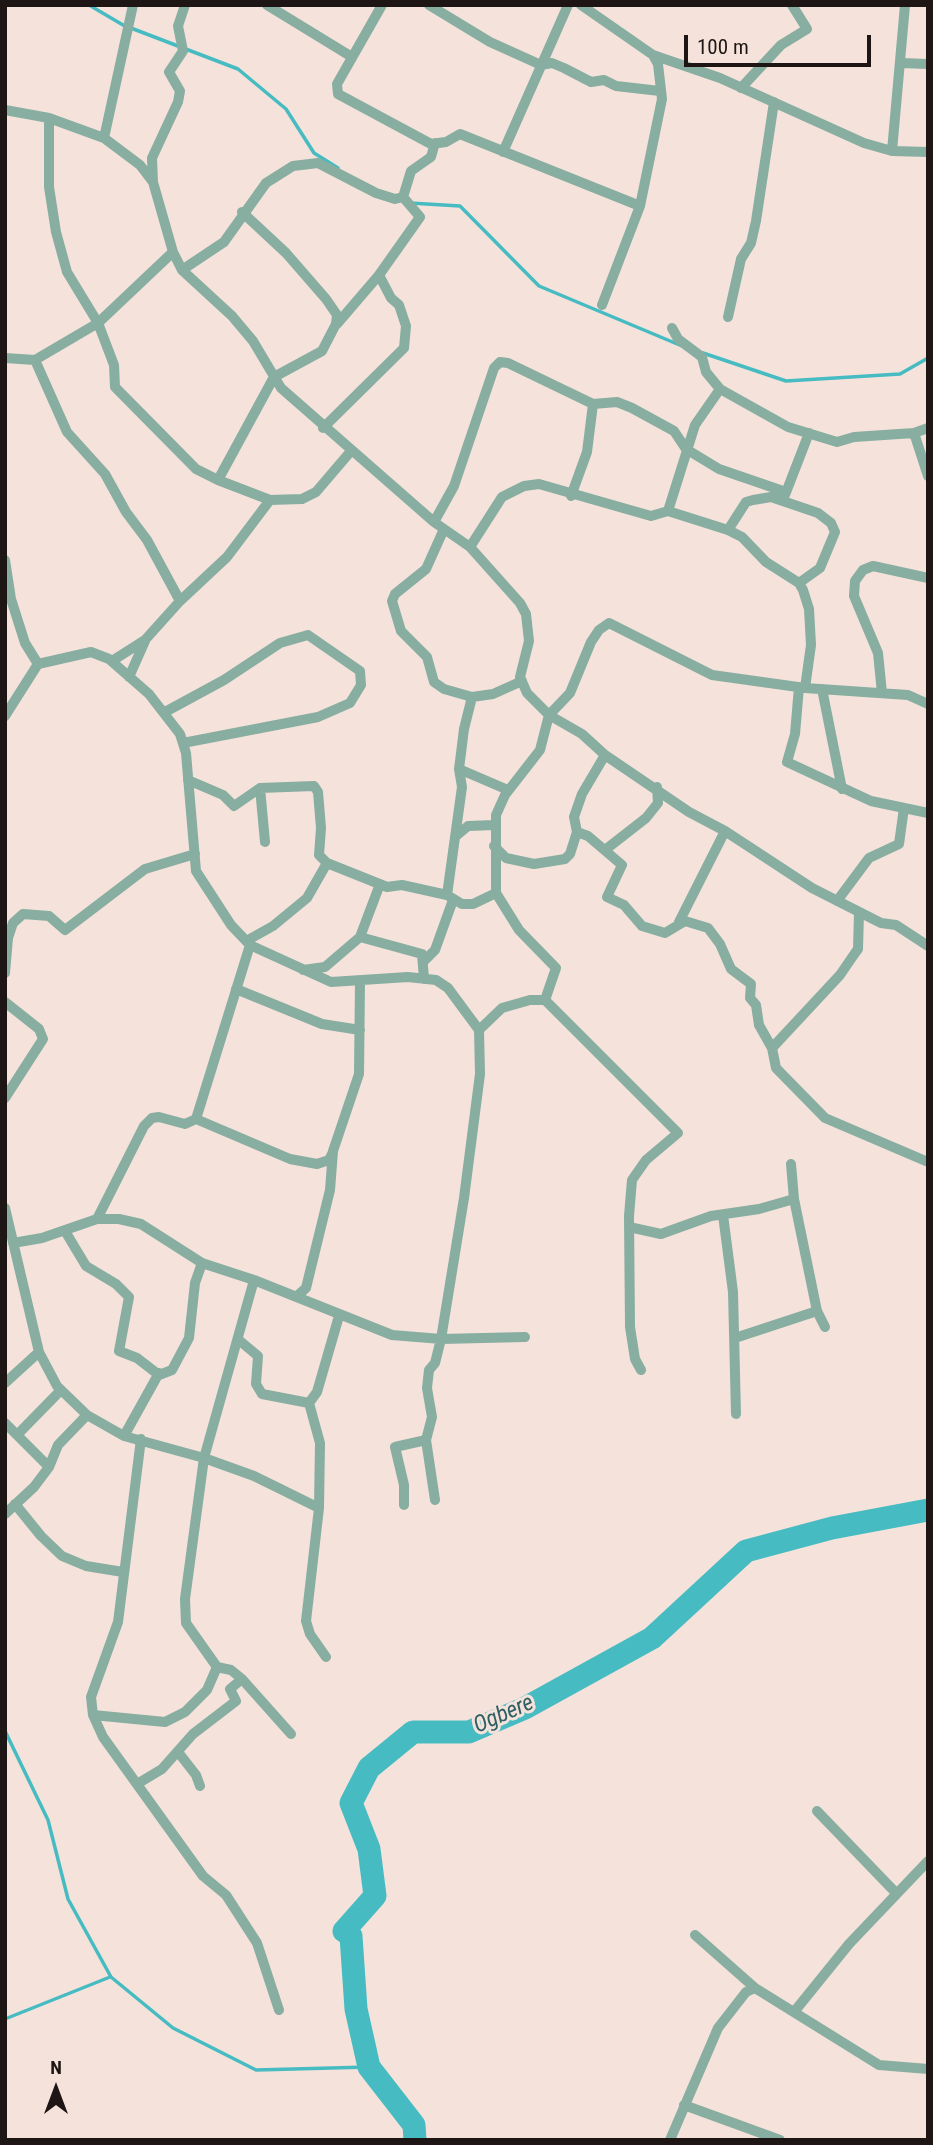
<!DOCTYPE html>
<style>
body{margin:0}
#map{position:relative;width:933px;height:2145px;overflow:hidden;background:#f5e2db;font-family:"Roboto Condensed",sans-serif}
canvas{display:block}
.frame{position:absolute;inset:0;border:7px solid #1d1614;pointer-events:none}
.north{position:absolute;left:21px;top:2054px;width:70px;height:70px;-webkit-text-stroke:5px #f5e2db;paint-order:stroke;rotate:0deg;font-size:19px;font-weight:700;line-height:28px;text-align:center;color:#1d1614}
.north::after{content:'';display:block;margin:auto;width:24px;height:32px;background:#1d1614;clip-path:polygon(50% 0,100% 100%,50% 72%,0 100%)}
.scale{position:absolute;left:684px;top:35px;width:187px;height:32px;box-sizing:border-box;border:4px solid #1d1614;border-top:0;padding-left:9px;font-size:21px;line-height:24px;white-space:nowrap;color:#1d1614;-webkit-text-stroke:5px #f5e2db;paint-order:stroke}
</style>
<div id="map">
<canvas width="933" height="2145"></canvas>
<div class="frame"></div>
<div class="north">N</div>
<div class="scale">100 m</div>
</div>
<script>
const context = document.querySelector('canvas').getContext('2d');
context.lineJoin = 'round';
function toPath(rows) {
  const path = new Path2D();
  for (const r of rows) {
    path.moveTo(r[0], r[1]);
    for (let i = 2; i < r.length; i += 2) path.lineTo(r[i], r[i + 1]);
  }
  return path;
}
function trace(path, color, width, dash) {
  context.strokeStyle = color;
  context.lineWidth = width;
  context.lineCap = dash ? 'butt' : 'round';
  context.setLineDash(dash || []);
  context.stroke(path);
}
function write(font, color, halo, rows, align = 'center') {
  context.font = font + ' "Roboto Condensed",sans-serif';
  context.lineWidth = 6;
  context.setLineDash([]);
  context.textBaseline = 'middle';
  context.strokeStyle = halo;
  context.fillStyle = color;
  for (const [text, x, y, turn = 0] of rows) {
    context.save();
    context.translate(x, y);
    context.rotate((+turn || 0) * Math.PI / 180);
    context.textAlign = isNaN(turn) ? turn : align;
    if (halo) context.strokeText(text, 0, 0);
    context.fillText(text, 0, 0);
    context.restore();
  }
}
const stream = toPath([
 [89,5,123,25,238,69,286,109,314,153,338,168],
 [410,203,460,206,539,286,682,346],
 [703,353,786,381,900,374,928,358],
 [5,1731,48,1820,68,1899,111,1977,173,2028,256,2070,369,2067],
 [5,2019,110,1977]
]);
const river = toPath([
 [415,2140,414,2125,369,2067,356,2009,351,1936,344,1931,375,1896,369,1849,351,1803,369,1768,413,1732,469,1732,525,1708,652,1638,746,1551,832,1528,928,1510]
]);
const minor = toPath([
 [267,5,352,57],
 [382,5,337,84,338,94,431,144,446,142,460,134,640,206],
 [429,5,490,42,541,65,552,63,564,68,591,82,604,80,616,86,660,91],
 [581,5,653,55,720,78,864,143,892,151,928,152],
 [901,63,928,64],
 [741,88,781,45,807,29,792,5],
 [5,110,49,118,104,138,140,165,153,182,173,252,182,270,232,316,253,341,281,388,434,522,470,547,520,603,526,614,529,641,520,677,527,693,549,715,582,734,605,755,689,812,725,831,812,888,881,923,896,925,928,946],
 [49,118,49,187,56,232,67,272,98,323,114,365,115,387,196,469,218,480],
 [104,138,133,5],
 [892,151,905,5],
 [503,152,568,5],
 [153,182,152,158,178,102,180,91,169,72,183,51,178,26,185,5],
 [403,197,411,171,431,157,435,143],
 [242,212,286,253,326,299,337,315,336,324,322,351,274,377,218,480,270,500,302,499,316,492,351,451],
 [182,270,224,242,266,183,293,166,318,163,376,193,395,199,403,197],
 [602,305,640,206,662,99,658,64,653,55],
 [728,317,741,259,751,243,756,221,774,102],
 [337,324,379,275],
 [672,328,678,339,702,357,706,372,720,389,788,427,837,442,854,437,914,433,928,428],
 [5,358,35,360,98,323,173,252],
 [35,360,67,432,105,474,126,512,147,540,180,601,145,640,112,661],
 [323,428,404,348,406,326,399,305,391,298,379,275,420,217,403,197],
 [914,433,928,476],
 [785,495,809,433],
 [571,496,587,452,593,404],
 [668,511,695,425,720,389],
 [434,522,454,486,494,368,500,362,508,363,593,404,617,402,632,408,674,431,686,449,719,469,786,492],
 [444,529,426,569,395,594,392,601,401,631,427,657,434,682,444,689,472,697,493,694,522,681],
 [728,530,746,502,753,500,771,497,818,513,831,523,835,532,820,568,799,583],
 [470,547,502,497,524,486,539,484,651,516,668,511,728,530,742,537,766,562,799,583,803,590,809,609,811,645,805,688],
 [5,560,11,599,25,643,38,664],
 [180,601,227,557,270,500],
 [129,677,145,641],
 [799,687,795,734,787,762,871,801,928,813],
 [822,689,842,789],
 [882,693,878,653,854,596,855,581,863,570,873,566,928,578],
 [165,712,224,680,280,643,308,635,360,671,361,685,350,703,318,717,183,743],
 [5,716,38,664,91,652,109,659,149,694,180,734,186,753,196,871,231,925,250,945,331,982,408,977,436,980,448,988,479,1030,480,1074,464,1198,441,1339,435,1363,429,1370,427,1388,432,1417,426,1440,435,1500],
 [459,769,508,790],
 [188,780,223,795,234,806,260,788,314,786,318,792,321,828,319,855,327,863,387,887,402,885,447,895,462,904,473,904,496,893],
 [260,788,265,842],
 [577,832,588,836,622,865,607,897,624,905,642,926,665,933,685,921,708,928,720,944,731,969,751,984,750,998,756,1005,759,1025,772,1048,776,1068,825,1118,928,1162],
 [456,836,468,826,494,825],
 [494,846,506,858,534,864,565,859,570,854,577,832,574,817,582,794,605,755],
 [605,850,646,818,658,803,657,787],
 [447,895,462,787,459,769,464,729,472,697],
 [837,901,869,858,899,844,904,808],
 [679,922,725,831],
 [360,937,422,954,424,979],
 [248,940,273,926,307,898,327,863],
 [424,961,435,950,453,900],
 [303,970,325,967,360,937,380,884],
 [5,973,8,938,13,923,23,914,49,916,65,930,145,869,195,854],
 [236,989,322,1024,360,1030],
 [545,1000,556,968,519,930,496,893,496,815,505,795,540,750,549,715,570,693,591,642,599,630,609,623,712,675,805,688,908,695,928,704],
 [5,1002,39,1029,43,1039,5,1098],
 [479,1030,502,1008,530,1000,545,1000,678,1133,646,1160,632,1180,629,1216,630,1327,635,1359,641,1370],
 [772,1048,840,975,853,956,858,949,859,912],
 [196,1119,250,945],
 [791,1164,794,1199,817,1311,825,1327],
 [5,1208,39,1352,57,1386,87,1415,124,1436,204,1458,254,1476,319,1508],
 [723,1215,733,1292,736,1414],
 [97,1219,144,1126,152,1118,159,1117,185,1124,196,1119,290,1159,317,1164,329,1160,333,1152],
 [629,1227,661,1234,711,1216,759,1209,794,1199],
 [65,1231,86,1266,116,1284,129,1297,119,1351,137,1358,159,1375,172,1370,189,1338,195,1283,202,1263],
 [13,1243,42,1238,97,1219,119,1219,141,1224,202,1263,254,1280,392,1335,441,1339,525,1337],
 [254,1280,204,1458,185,1599,186,1623,217,1667,231,1670,242,1679,291,1734],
 [296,1297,306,1288,330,1190,333,1151,359,1074,360,982],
 [735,1338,817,1311],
 [240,1341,258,1356,256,1384,262,1394,309,1403],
 [5,1383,39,1352],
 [309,1403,320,1443,319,1508,306,1621,310,1634,326,1657],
 [309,1403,317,1392,339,1316],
 [5,1423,49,1467],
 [18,1434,61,1390],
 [124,1436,159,1373],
 [141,1439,118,1622,91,1697,93,1715,103,1737,203,1876,226,1895,257,1943,279,2010],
 [15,1504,41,1536,62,1556,86,1566,123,1572],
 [404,1505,404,1485,395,1447,426,1440],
 [5,1514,34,1487,49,1467,58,1445,87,1415],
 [93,1715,165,1722,185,1712,207,1690,217,1667],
 [178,1752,196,1775,200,1786],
 [137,1784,162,1769,193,1734,236,1701,230,1689,242,1679],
 [817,1811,896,1893],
 [695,1935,755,1988,879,2065,928,2069],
 [794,2012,849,1944,928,1861],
 [684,2105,780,2140],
 [670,2140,718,2028,746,1992,755,1988]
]);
const waterNames = [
 ["Ogbere",504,1715,-24]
];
trace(stream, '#46bcc2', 3.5);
trace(river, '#46bcc2', 23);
trace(minor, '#87aea1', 10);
write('italic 23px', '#2e5f62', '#f5e2db', waterNames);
</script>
